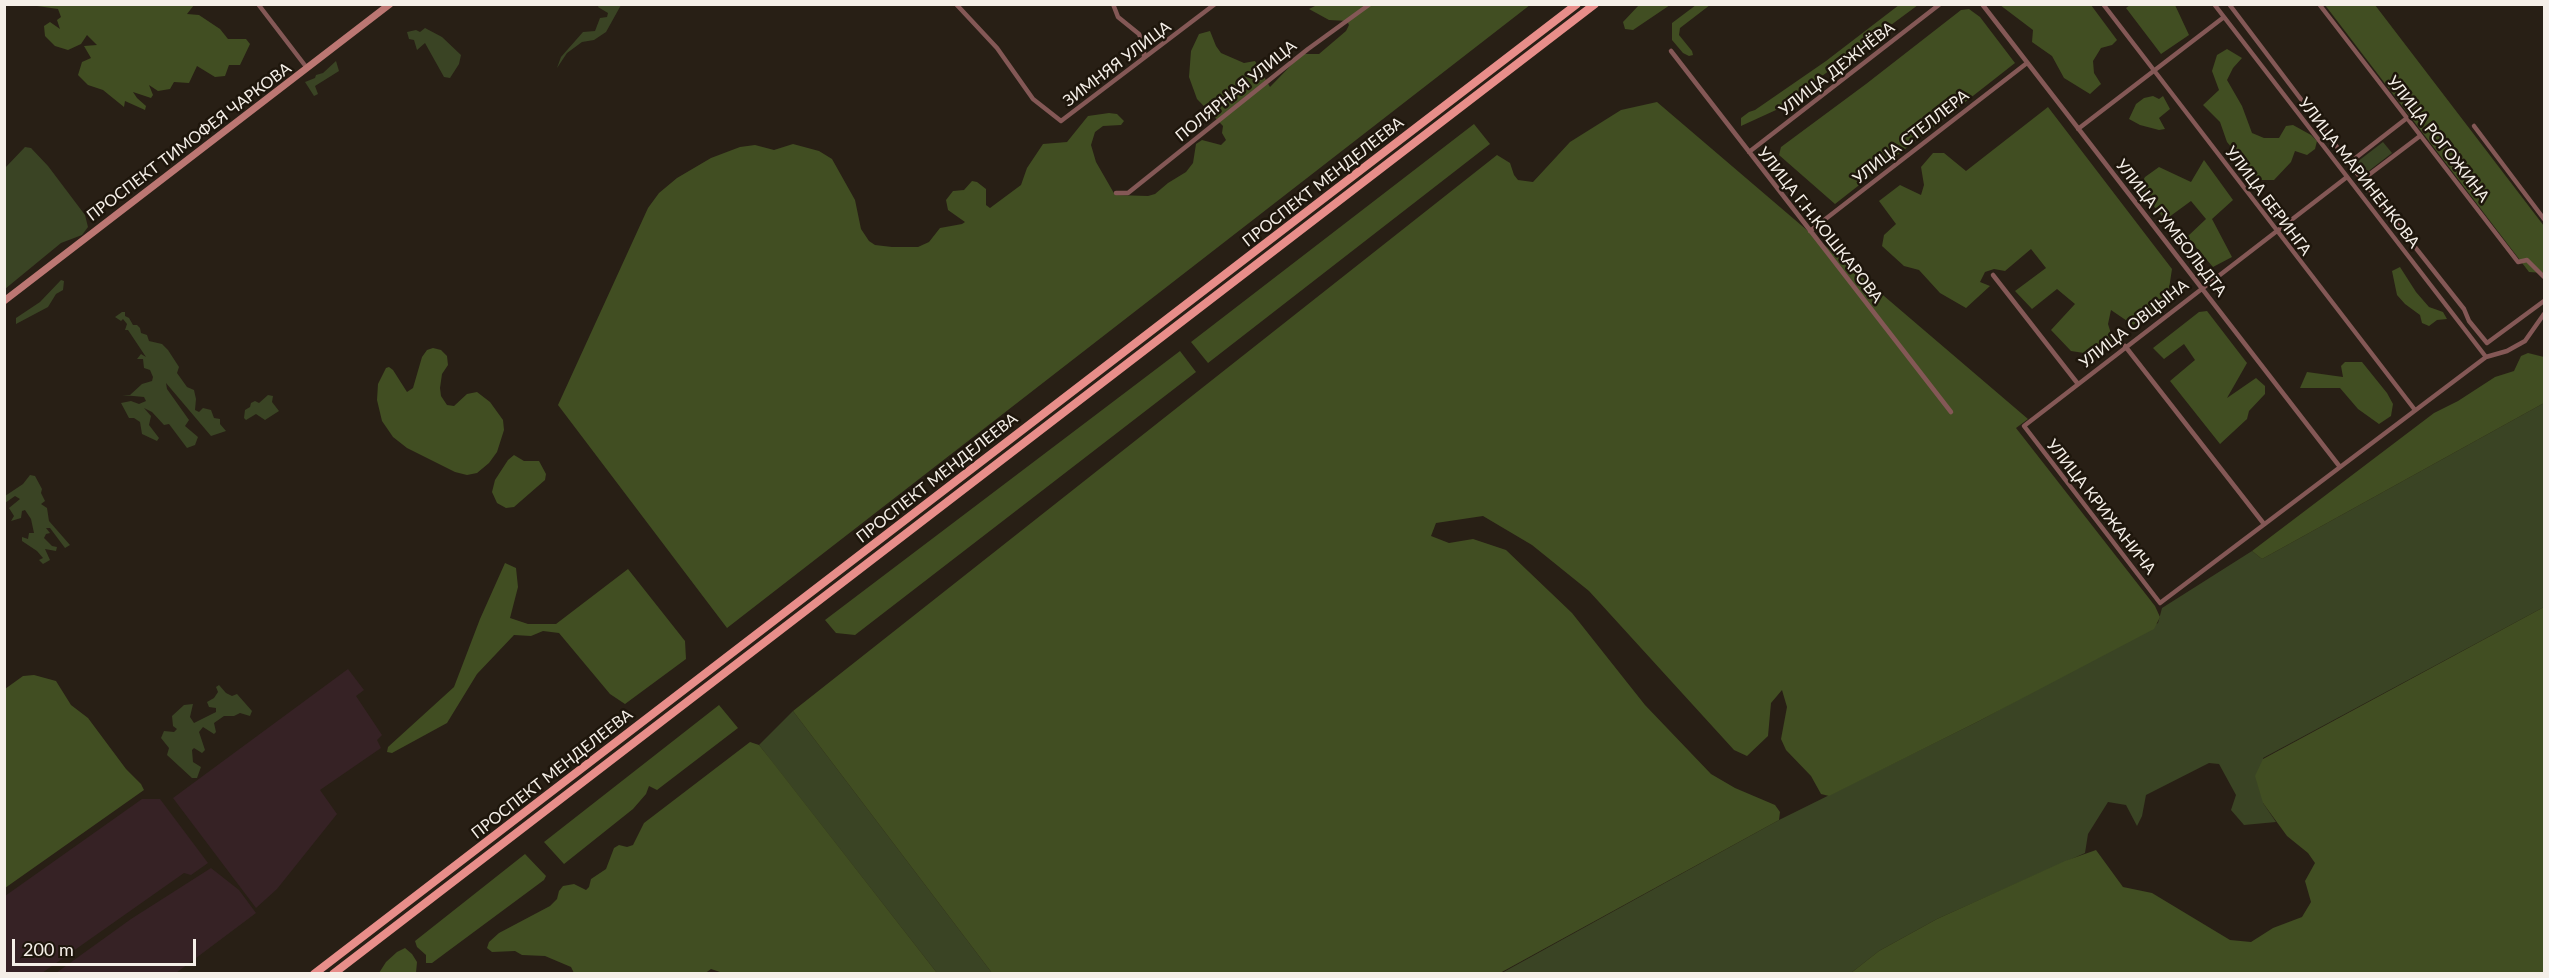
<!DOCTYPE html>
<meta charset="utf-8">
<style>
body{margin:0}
#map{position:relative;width:2549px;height:978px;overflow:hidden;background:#281f15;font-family:Lato,sans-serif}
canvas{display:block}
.frame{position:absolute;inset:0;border:6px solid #f5efe8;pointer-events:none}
.scale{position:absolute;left:12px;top:939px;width:184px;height:27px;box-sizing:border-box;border:3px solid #f5efe8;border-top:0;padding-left:8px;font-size:18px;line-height:21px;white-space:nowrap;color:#f5efe8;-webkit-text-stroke:4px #1e160c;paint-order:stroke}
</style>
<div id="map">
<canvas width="2549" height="978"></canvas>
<div class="frame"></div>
<div class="scale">200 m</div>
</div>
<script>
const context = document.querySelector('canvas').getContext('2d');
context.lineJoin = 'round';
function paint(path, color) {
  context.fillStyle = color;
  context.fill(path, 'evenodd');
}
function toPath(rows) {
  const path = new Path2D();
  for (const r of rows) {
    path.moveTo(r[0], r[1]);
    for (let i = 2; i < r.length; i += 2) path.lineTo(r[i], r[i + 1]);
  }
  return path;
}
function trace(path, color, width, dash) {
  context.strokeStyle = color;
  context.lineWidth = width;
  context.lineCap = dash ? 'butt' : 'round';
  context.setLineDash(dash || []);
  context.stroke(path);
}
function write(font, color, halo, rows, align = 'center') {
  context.font = font + ' Lato,sans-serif';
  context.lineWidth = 5;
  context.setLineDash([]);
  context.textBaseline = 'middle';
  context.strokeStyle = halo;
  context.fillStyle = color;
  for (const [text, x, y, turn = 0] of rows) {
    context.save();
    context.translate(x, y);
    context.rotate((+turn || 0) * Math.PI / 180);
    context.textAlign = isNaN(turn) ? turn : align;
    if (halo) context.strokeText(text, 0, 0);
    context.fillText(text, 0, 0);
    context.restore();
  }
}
const industrial = toPath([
 [348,669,364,690,356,696,382,735,377,740,381,748,320,790,337,814,277,889,256,908,173,798],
 [142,799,160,799,208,863,191,875,184,873,42,973,5,973,5,896],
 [211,868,239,890,256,913,176,973,56,973,131,919]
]);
const green = toPath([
 [599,5,621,5,606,32,594,40,582,42,567,53,557,68,561,57,583,32,595,31,600,18,607,17,608,13,598,7],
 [425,28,442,37,461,55,459,64,450,78,444,77,425,43,417,50,414,40,409,39,407,32,416,30,420,32],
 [336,61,339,71,315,86,318,94,314,96,305,82,315,78,316,75,323,73],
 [2383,142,2392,153,2366,173,2357,162],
 [25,147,31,148,48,166,85,215,88,227,82,235,61,243,5,289,5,168],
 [61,280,64,281,63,290,56,294,48,307,16,324,16,318,40,302],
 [122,312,125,312,125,316,129,318,133,325,137,325,140,328,141,333,147,335,149,341,162,344,168,350,179,367,177,373,187,387,194,390,196,399,195,410,199,412,203,408,211,410,214,418,220,419,220,424,226,431,211,436,166,383,167,389,189,420,185,426,198,437,195,445,187,448,169,424,164,425,152,412,144,408,151,416,149,425,159,438,157,441,142,434,140,422,134,418,129,418,121,403,131,401,139,404,146,401,144,397,122,395,130,395,142,384,152,381,153,377,150,370,144,368,143,359,137,359,141,354,146,357,128,330,125,330,127,324,123,319,121,321,115,317],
 [268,395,273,396,272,402,279,411,265,420,256,414,246,420,244,418,245,410,250,407,251,403,255,401,259,403],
 [2544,403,2544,607,2263,758,2263,803,2276,822,2244,825,2231,810,2236,795,2219,764,2209,763,2146,795,2142,816,2137,826,2126,805,2108,802,2088,834,2085,853,1937,919,1879,951,1851,973,1500,974,1779,820,1979,721,2158,623,2162,608,2252,551,2262,559],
 [30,475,35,476,42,489,41,493,45,501,41,504,47,508,49,521,70,545,65,548,50,528,46,528,50,533,46,534,44,538,52,546,57,547,56,551,45,549,50,560,43,564,39,560,43,558,37,551,22,541,22,537,28,539,29,533,34,533,31,519,25,510,22,511,21,518,11,521,14,516,9,508,20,499,15,496,5,503,5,496,23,484],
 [219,685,226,693,232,696,237,694,252,711,250,716,240,713,234,716,224,716,214,723,216,732,214,734,203,727,199,732,205,750,202,753,194,748,192,750,193,762,201,767,197,778,192,778,167,755,169,748,161,738,164,731,174,732,177,729,173,726,172,716,184,705,193,704,190,717,194,723,216,712,216,708,209,707,207,702,214,698,218,692,216,687],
 [793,711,992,973,937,973,759,745]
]);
const forest = toPath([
 [176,4,194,5,187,14,199,15,220,29,228,39,246,39,250,44,240,65,229,65,225,76,215,77,197,66,189,83,174,82,170,89,158,91,149,85,153,95,151,98,133,92,137,98,146,106,145,110,125,101,124,107,103,90,88,85,78,75,82,62,91,58,84,46,97,45,87,35,81,44,68,50,55,46,45,36,44,26,50,22,60,29,57,20,61,17,58,9,30,5],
 [1317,5,1530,5,727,628,558,405,648,208,659,193,677,178,711,158,740,147,755,145,774,150,793,144,819,151,832,159,855,200,861,229,869,241,875,245,892,247,918,247,929,242,940,228,962,224,965,222,948,210,946,200,953,191,964,190,972,181,977,182,986,189,986,205,990,208,1021,185,1027,168,1043,144,1067,142,1088,116,1109,113,1117,114,1124,121,1121,125,1103,126,1095,132,1091,145,1096,162,1115,195,1148,196,1155,194,1168,183,1186,172,1193,163,1196,144,1202,140,1221,145,1226,140,1222,133,1223,126,1197,99,1189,77,1191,51,1199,34,1210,31,1216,46,1221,53,1244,63,1255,61,1270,87,1302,54,1319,54,1346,31,1349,25,1347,21,1329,20,1309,9],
 [1639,5,1639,4,1670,5,1633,30,1625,29,1623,22],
 [1696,5,1710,5,1680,28,1679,35,1692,51,1693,55,1689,56,1683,53,1672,40,1672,23],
 [1899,5,1918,5,1776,110,1741,126,1741,118,1749,112,1755,110,1826,61],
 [2000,5,2091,5,2117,40,2112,45,2101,48,2093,61,2094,73,2101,84,2090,94,2064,78,2052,56,2032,42,2033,30],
 [2130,5,2175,5,2189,35,2161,54,2126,8],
 [2325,5,2375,5,2544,226,2544,273,2529,272],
 [1969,9,1980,17,2015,63,1835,204,1779,155,1781,147,1866,84,1961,10],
 [2227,49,2242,58,2233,68,2227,80,2242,106,2252,133,2264,138,2279,138,2286,126,2293,125,2311,135,2317,141,2315,149,2307,155,2295,151,2291,162,2274,180,2259,180,2227,142,2220,122,2203,105,2219,90,2212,71,2217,55],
 [2153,96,2159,99,2163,96,2170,109,2159,118,2165,129,2159,130,2140,125,2129,119,2136,104,2144,98],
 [1657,102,2028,419,2016,428,2155,606,2160,617,2154,629,1979,721,1829,796,1821,794,1811,776,1786,750,1781,739,1787,707,1782,690,1771,703,1768,736,1747,756,1734,750,1589,591,1532,545,1483,516,1436,523,1431,536,1449,543,1473,539,1506,550,1572,613,1645,705,1711,774,1735,788,1775,805,1780,812,1779,820,1500,973,992,973,793,711,1497,155,1510,163,1514,175,1518,180,1533,182,1570,142,1621,110],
 [2048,107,2172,269,2167,302,2133,325,2111,310,2108,324,2113,340,2097,355,2071,351,2051,330,2075,304,2057,289,2032,309,2015,291,2046,268,2031,249,2005,271,1994,269,1985,272,1980,282,1990,286,1966,308,1940,293,1919,270,1904,266,1882,246,1884,235,1896,224,1879,201,1900,185,1921,195,1924,185,1921,167,1933,153,1944,153,1966,171],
 [1474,124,1490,144,1208,363,1191,342],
 [2204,160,2233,200,2212,219,2232,257,2213,267,2187,237,2206,219,2191,201,2165,220,2139,188,2145,177,2159,167,2191,182],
 [2400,267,2416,292,2429,307,2443,312,2447,319,2437,320,2429,326,2422,323,2420,315,2405,304,2397,295,2392,271],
 [2207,311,2247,363,2227,398,2256,378,2265,386,2265,394,2249,411,2247,419,2220,444,2170,381,2195,360,2184,344,2164,359,2153,348,2199,312],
 [433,348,441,350,447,356,448,365,442,374,440,388,441,396,447,405,454,406,467,394,477,392,490,402,503,420,504,430,497,452,489,463,477,473,467,475,455,472,407,448,393,437,382,421,377,400,378,384,386,368,389,367,393,370,407,392,413,388,422,357,427,350],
 [1180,351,1196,372,855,635,836,633,825,620],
 [2528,353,2544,357,2544,403,2262,559,2252,551,2434,413,2458,401,2495,377,2514,371,2521,356],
 [2345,362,2362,362,2387,393,2393,404,2391,416,2379,424,2358,409,2340,388,2300,388,2307,372,2343,377,2341,366],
 [514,455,524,461,539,461,546,474,545,480,514,507,506,508,497,503,492,492,495,480,508,460],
 [505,563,516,568,518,587,510,618,528,624,556,624,628,569,685,641,686,659,625,704,610,694,559,633,543,631,531,636,514,635,477,674,447,723,392,753,387,752,388,747,454,687,480,619],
 [2544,607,2544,973,1851,973,1879,951,1937,919,2065,861,2096,850,2123,887,2152,893,2230,940,2251,942,2273,928,2302,917,2311,902,2305,881,2315,863,2308,853,2287,836,2263,803,2255,776,2263,759],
 [34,675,56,681,71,705,88,718,126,769,141,784,144,790,5,888,5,689,23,676],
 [719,705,738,728,657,790,649,786,646,794,633,809,564,864,544,842],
 [750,742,759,745,771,760,937,973,726,974,711,969,704,974,574,973,571,967,545,956,522,955,515,951,492,952,487,948,489,942,499,933,550,906,557,899,559,891,563,886,574,884,586,890,589,887,591,879,606,869,614,848,619,845,627,847,633,845,644,823],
 [525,854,546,876,544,880,432,963,426,963,426,955,417,947,415,941],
 [405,948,412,954,417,962,416,973,379,973,386,962,397,952]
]);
const street = toPath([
 [258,4,307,68],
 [956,4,997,48,1033,99,1061,121,1215,4],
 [1113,4,1118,17,1139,34,1144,47,1144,57],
 [1982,4,2340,467],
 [2103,4,2415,410],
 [2214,4,2486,357],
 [2229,4,2362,180,2464,309,2469,321,2487,343,2544,301],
 [2319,4,2518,262,2527,260,2544,277],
 [1671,51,1951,412],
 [2474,126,2544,219],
 [2078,129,2224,17],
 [1749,152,1940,4],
 [2349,163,2407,118],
 [2347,177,2024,426,2160,603,2486,357,2507,351,2525,341,2544,314],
 [2362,180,2420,136],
 [1116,193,1128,193,1308,49,1370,4],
 [1810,231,2027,63],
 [1993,275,2078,384],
 [2125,346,2264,524]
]);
const secondary = toPath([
 [4,301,390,4]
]);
const primary = toPath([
 [314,974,1577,4],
 [333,974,1595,4]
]);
const streetNames = [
 ["ЗИМНЯЯ УЛИЦА",1117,64,-37],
 ["УЛИЦА ДЕЖНЁВА",1837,69,-38],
 ["ПОЛЯРНАЯ УЛИЦА",1236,91,-39],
 ["УЛИЦА СТЕЛЛЕРА",1911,137,-38],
 ["УЛИЦА РОГОЖИНА",2438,139,52],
 ["ПРОСПЕКТ ТИМОФЕЯ ЧАРКОВА",189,142,-37],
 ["УЛИЦА МАРИНЕНКОВА",2359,173,52],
 ["ПРОСПЕКТ МЕНДЕЛЕЕВА",1323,182,-38],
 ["УЛИЦА БЕРИНГА",2268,201,53],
 ["УЛИЦА Г.Н.КОШКАРОВА",1820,225,52],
 ["УЛИЦА ГУМБОЛЬДТА",2171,228,52],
 ["УЛИЦА ОВЦЫНА",2134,324,-38],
 ["ПРОСПЕКТ МЕНДЕЛЕЕВА",937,478,-38],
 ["УЛИЦА КРИЖАНИЧА",2101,507,52],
 ["ПРОСПЕКТ МЕНДЕЛЕЕВА",552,774,-38]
];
paint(industrial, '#362225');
paint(green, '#3a4424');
paint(forest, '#414e22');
trace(street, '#845856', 4.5);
trace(secondary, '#bc7773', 7);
trace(primary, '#e88e8a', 8);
write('16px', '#f5efe8', '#1e160c', streetNames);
</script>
